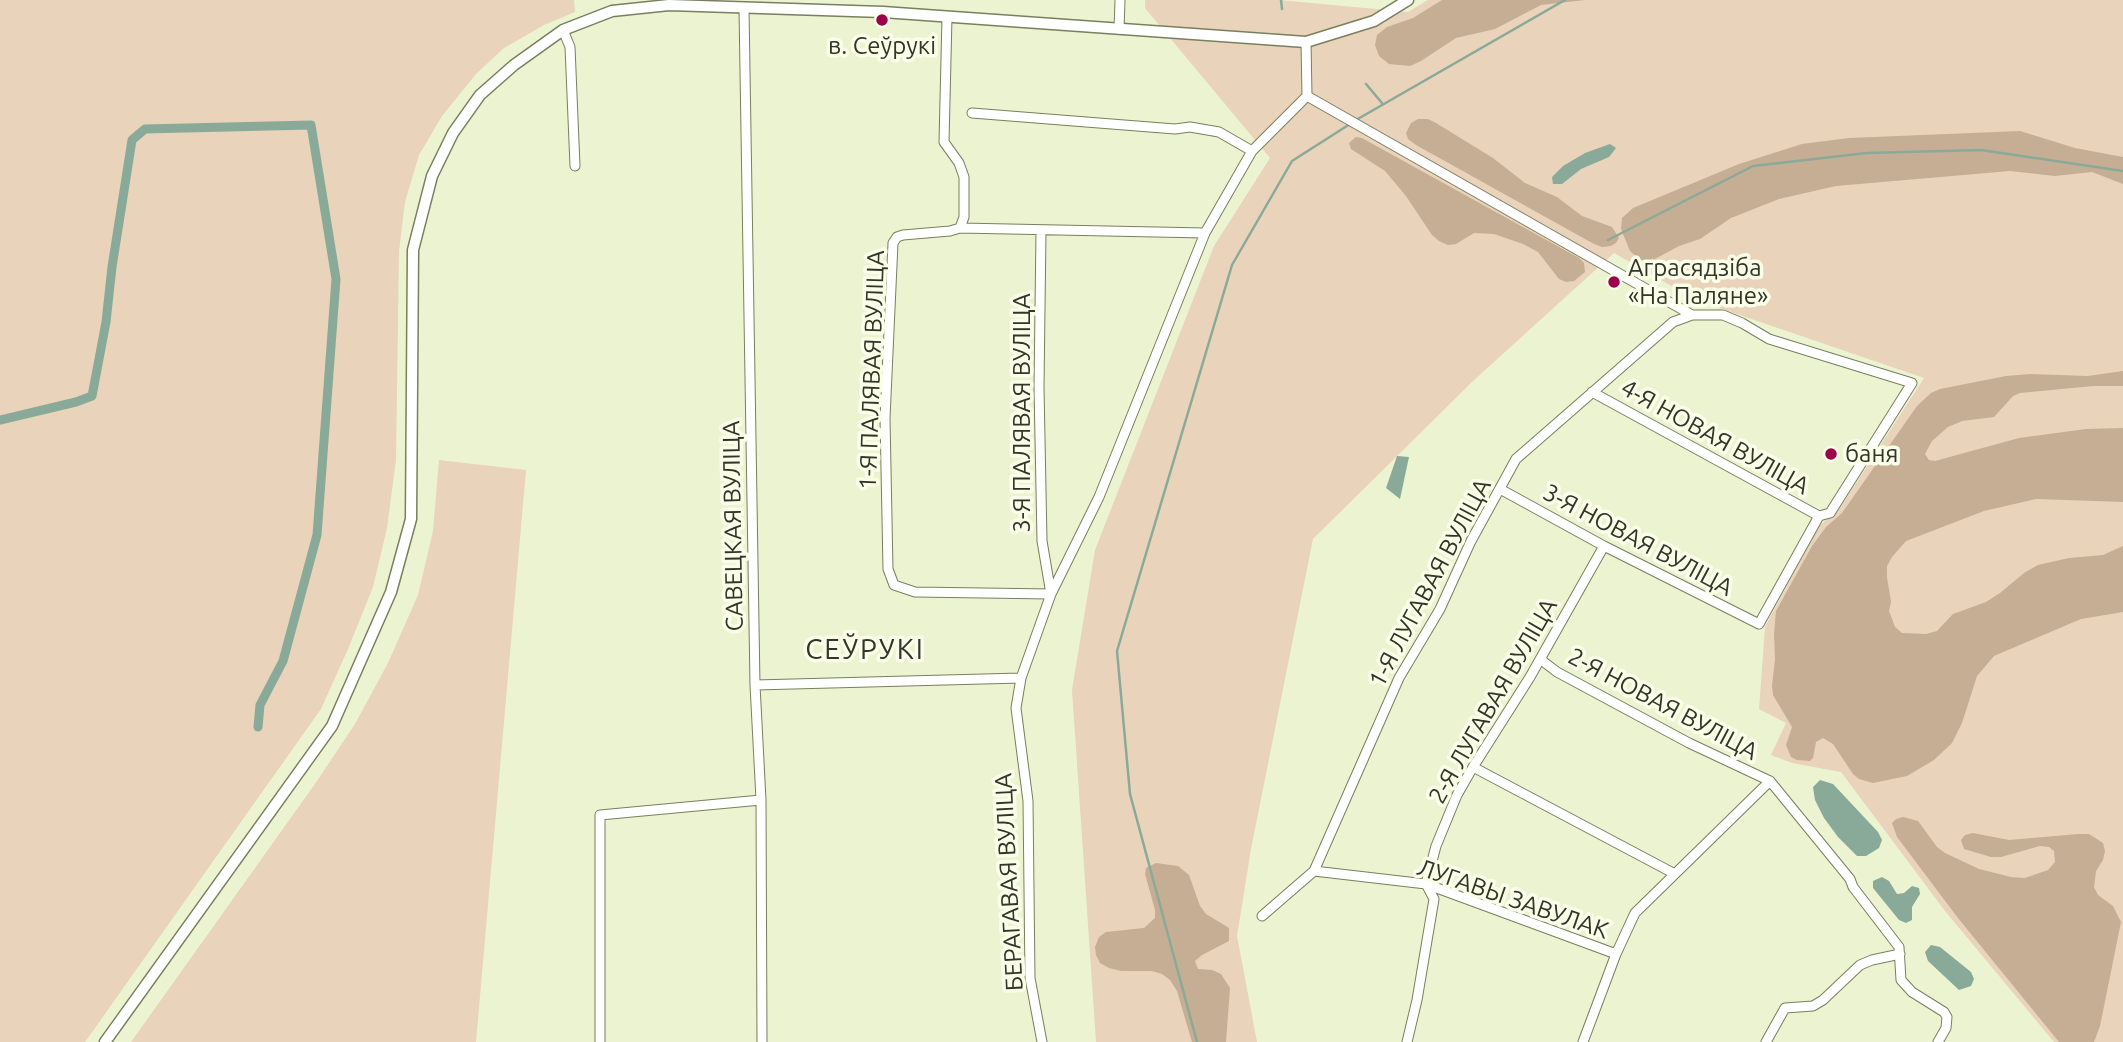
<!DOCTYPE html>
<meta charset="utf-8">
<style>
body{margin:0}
canvas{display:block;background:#ecf3d0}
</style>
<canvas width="2123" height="1042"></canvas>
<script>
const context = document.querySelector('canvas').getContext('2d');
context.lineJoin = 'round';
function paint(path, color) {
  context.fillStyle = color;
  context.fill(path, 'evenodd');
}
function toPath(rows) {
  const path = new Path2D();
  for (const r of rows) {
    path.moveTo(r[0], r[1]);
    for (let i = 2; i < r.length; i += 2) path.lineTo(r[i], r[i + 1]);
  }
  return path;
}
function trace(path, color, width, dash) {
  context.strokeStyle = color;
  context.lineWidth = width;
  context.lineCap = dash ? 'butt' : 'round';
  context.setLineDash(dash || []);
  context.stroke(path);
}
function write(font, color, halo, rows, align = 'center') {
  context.font = font + ' Ubuntu,sans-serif';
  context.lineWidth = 7;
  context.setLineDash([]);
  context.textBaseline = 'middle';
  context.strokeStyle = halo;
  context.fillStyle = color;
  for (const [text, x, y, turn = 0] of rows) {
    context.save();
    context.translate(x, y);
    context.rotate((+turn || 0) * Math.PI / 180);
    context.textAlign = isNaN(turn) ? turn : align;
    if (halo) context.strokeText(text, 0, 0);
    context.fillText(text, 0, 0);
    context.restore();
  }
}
const green = toPath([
 [0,0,574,0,575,12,544,25,504,48,476,74,442,116,419,155,405,202,399,251,396,460,387,528,373,587,348,649,321,709,85,1042,0,1042],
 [1145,0,1279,0,1408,12,1428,0,2123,0,2123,1042,2054,1042,1945,911,1841,772,1792,763,1771,755,1786,723,1759,709,1765,627,1819,526,1840,508,1924,378,1696,300,1614,253,1472,382,1313,539,1251,849,1237,936,1257,1042,1096,1042,1072,690,1095,550,1214,246,1270,158,1145,8],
 [439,460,526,470,476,1042,131,1042,317,781,355,724,388,663,418,595,433,531]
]);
const forest = toPath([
 [1442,0,1585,0,1541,5,1495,29,1456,38,1421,61,1410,66,1389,64,1379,56,1375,45,1377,35,1387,27,1413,18],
 [1418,119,1428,119,1436,123,1493,158,1525,183,1557,197,1582,216,1612,227,1619,238,1616,243,1611,246,1602,247,1594,244,1416,145,1408,139,1406,133,1411,123],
 [2020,131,2075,148,2123,157,2123,184,2092,172,2055,176,2010,171,1836,186,1779,199,1731,218,1700,239,1679,246,1653,260,1646,261,1639,259,1630,251,1621,229,1622,218,1633,208,1739,164,1802,144,1849,138],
 [1356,137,1362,138,1579,258,1584,263,1585,272,1574,281,1566,282,1559,279,1538,252,1523,244,1494,234,1474,233,1456,244,1448,245,1439,241,1432,235,1406,196,1385,171,1351,149,1349,143],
 [2123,371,2123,386,2093,386,2020,393,2013,396,1994,417,1962,421,1948,427,1932,441,1925,454,1929,460,1935,461,2019,438,2086,429,2123,428,2123,502,2036,499,1984,511,1906,541,1892,557,1887,566,1887,577,1891,602,1889,611,1895,627,1902,633,1926,634,1937,631,1953,614,1986,602,2000,593,2024,573,2038,565,2069,558,2103,555,2123,546,2123,612,2081,619,1994,656,1977,676,1962,723,1952,743,1934,760,1907,776,1873,783,1859,779,1853,774,1833,744,1823,738,1816,742,1813,758,1810,761,1797,760,1791,757,1786,745,1792,727,1773,695,1772,686,1775,659,1774,634,1776,611,1812,546,1826,527,1842,513,1917,406,1931,393,1940,389,2006,376,2030,374,2088,376],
 [1903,817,1918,821,1937,847,1945,853,1979,869,2011,877,2025,878,2048,870,2055,862,2054,851,2049,847,2040,846,2001,857,1991,857,1964,849,1961,840,1965,835,1973,833,2009,840,2078,834,2089,834,2103,843,2105,851,2103,860,2096,871,2094,887,2098,895,2113,906,2121,922,2100,1026,2094,1042,2059,1042,1958,918,1897,837,1892,823,1896,819],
 [1156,863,1178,866,1189,875,1200,906,1206,914,1229,928,1229,941,1202,955,1195,961,1198,969,1212,970,1221,974,1230,988,1226,1042,1192,1042,1177,991,1170,980,1162,974,1152,971,1121,971,1109,968,1100,963,1096,955,1095,947,1099,937,1106,932,1144,928,1155,918,1155,910,1145,874,1146,868]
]);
const water = toPath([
 [1610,144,1616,148,1609,157,1581,169,1562,184,1553,184,1552,177,1563,166,1585,153],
 [1397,456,1409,457,1400,499,1386,488],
 [1820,780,1833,784,1878,832,1882,840,1879,848,1866,856,1857,856,1838,837,1824,818,1815,800,1813,787],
 [1882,877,1889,881,1897,894,1904,893,1912,886,1919,888,1920,894,1912,907,1912,920,1906,923,1899,920,1873,888,1873,881],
 [1931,945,1940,947,1971,972,1974,979,1971,986,1959,990,1928,961,1925,952]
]);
const stream = toPath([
 [1281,0,1282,9],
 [1366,84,1382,103],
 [1356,120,1565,0],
 [1608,240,1753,166,1867,153,1981,150,2123,171],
 [1197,1042,1130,794,1117,651,1232,265,1292,161,1350,124]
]);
const canal = toPath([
 [0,420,76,402,92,396,106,322,112,267,132,140,145,129,311,125,336,279,317,535,283,661,260,705,258,727]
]);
const minor = toPath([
 [744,9,755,685,761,800,762,1042],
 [947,17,944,142,959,163,964,177,964,217,960,228,950,231,903,235,897,237,893,243,885,418,888,569,894,585,915,592,1051,594,1042,541,1039,387,1041,231],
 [1119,29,1120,0],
 [563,30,570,47,575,166],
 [1306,42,1307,96,1692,315],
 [972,113,1175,129,1190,127,1219,132,1252,151],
 [960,228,1205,233],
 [1592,392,1819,516],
 [1540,659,1557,672,1689,743,1770,781],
 [755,685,1021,678],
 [1473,767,1675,874],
 [1314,871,1426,884,1616,954],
 [1262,916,1314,871,1399,678,1440,609,1471,541,1516,459,1673,322,1692,315,1723,315,1742,323,1769,339,1912,383,1830,513,1819,516,1759,624,1604,546,1500,489],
 [600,1042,600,815,761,800],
 [1042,1042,1030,978,1028,801,1016,708,1021,678,1051,594,1099,497,1205,233,1252,151,1307,96],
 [1407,1042,1417,1000,1434,899,1426,884,1436,846,1457,795,1473,767,1530,677,1604,546],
 [1583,1042,1616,954,1635,913,1770,781,1850,879,1853,887,1899,947,1901,980,1912,992,1944,1012,1947,1017,1946,1028,1938,1042],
 [1766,1042,1785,1008,1813,1006,1823,1000,1860,965,1872,960,1900,954]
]);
const tertiary = toPath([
 [105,1042,332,726,391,592,411,519,413,250,432,176,453,133,480,95,514,65,563,30,612,11,669,5,883,12,1306,42,1374,21,1408,0]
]);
const markers = [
 [882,20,7,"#9d034b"],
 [1614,282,7,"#9d034b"],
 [1831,454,7,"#9d034b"]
];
const poiNames = [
 ["в. Сеўрукі",882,46,"center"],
 ["Аграсядзіба",1628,268],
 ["«На Паляне»",1628,296],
 ["баня",1845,454]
];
const streetNames = [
 ["1-Я ПАЛЯВАЯ ВУЛІЦА",872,370,-88],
 ["3-Я ПАЛЯВАЯ ВУЛІЦА",1022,413,-90],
 ["4-Я НОВАЯ ВУЛІЦА",1715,437,29],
 ["САВЕЦКАЯ ВУЛІЦА",733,526,-91],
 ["3-Я НОВАЯ ВУЛІЦА",1638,540,28],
 ["1-Я ЛУГАВАЯ ВУЛІЦА",1430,583,-62],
 ["2-Я ЛУГАВАЯ ВУЛІЦА",1493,701,-60],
 ["2-Я НОВАЯ ВУЛІЦА",1663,704,28],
 ["БЕРАГАВАЯ ВУЛІЦА",1009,882,-93],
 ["ЛУГАВЫ ЗАВУЛАК",1513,899,19]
];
const quarterNames = [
 ["СЕЎРУКІ",865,650]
];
paint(green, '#e9d3ba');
paint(forest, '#c5ae94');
paint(water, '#89aa99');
trace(stream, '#89aa99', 2.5);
trace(canal, '#89aa99', 9);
trace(minor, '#797f5f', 11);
trace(tertiary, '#797f5f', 13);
trace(minor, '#fff', 9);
trace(tertiary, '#fff', 10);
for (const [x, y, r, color] of markers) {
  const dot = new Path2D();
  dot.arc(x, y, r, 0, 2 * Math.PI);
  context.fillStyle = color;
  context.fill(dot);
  trace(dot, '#fafee9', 2.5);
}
write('24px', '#323528', '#fafee9', poiNames, 'left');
write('24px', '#323528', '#fafee9', streetNames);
context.letterSpacing = '2px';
write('28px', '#323528', '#fafee9', quarterNames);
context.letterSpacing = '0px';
</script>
